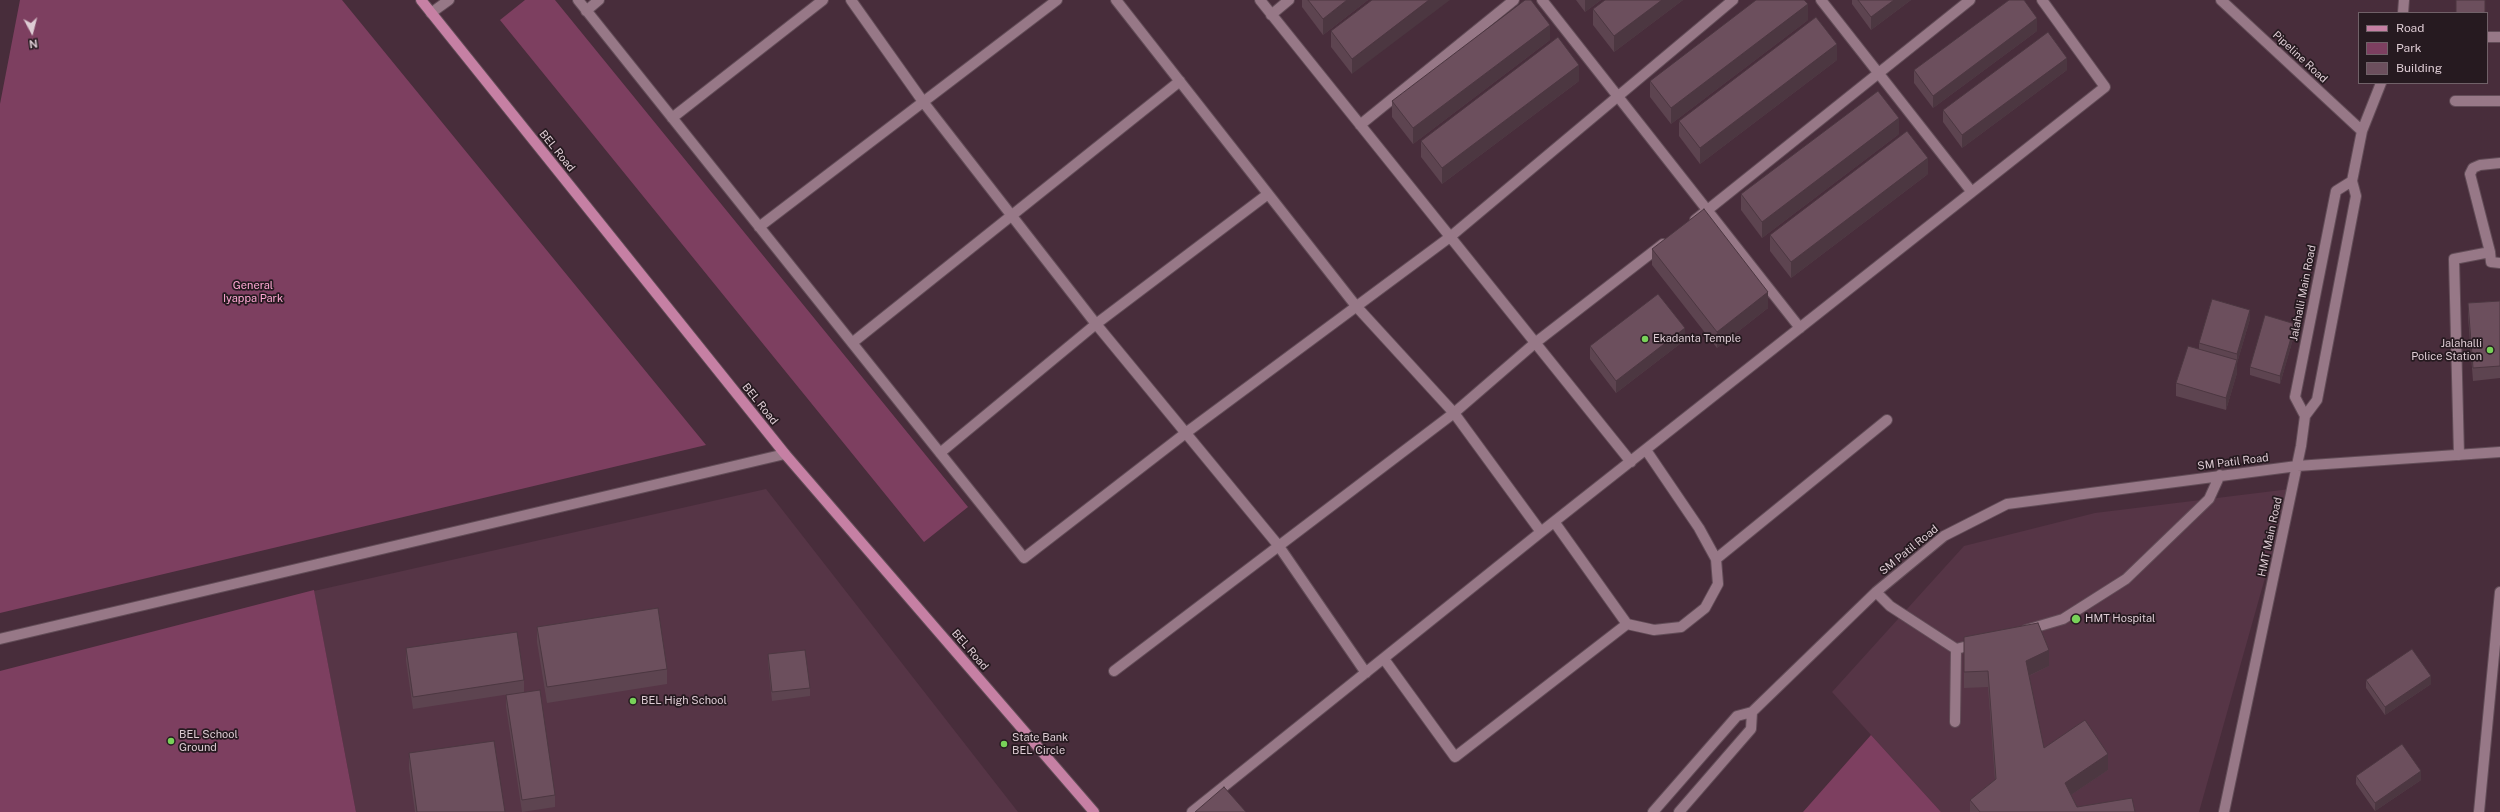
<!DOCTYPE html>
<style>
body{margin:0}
#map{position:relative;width:2500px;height:812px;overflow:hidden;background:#482d3b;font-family:"Public Sans",sans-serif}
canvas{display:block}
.legend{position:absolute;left:2358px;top:12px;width:130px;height:72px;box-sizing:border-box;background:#261a20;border:1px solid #706168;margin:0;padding:5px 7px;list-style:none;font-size:12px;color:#deccd4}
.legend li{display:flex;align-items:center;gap:8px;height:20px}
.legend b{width:20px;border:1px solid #706168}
.north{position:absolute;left:12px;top:12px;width:40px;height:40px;-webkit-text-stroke:3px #261a20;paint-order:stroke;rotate:173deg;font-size:11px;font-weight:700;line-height:16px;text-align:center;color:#deccd4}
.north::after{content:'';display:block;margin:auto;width:14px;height:18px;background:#deccd4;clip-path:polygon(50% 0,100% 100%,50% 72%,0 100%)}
</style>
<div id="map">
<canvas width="2500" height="812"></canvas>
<ul class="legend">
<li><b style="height:5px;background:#c680a4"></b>Road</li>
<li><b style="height:11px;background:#7d3f60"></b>Park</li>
<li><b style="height:11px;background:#6c4f5d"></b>Building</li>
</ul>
<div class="north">N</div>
</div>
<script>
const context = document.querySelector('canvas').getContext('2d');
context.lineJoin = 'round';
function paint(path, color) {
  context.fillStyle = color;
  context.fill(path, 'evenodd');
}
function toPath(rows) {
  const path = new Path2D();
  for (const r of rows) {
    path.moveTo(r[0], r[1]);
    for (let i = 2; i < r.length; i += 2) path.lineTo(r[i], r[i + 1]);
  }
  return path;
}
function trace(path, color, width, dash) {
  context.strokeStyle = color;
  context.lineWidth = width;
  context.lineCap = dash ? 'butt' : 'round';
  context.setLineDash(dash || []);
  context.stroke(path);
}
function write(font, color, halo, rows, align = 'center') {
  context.font = font + ' "Public Sans",sans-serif';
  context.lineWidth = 3.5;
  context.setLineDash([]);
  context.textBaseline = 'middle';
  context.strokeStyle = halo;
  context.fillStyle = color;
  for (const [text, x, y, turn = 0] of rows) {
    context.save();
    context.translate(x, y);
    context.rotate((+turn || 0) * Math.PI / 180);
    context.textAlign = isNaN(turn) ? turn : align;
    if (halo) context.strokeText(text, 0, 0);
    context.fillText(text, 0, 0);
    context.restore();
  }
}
const built = toPath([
 [766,489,1018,812,356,812,314,591],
 [2290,489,2199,812,1941,812,1832,692,1964,546,2095,513]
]);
const green = toPath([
 [20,0,342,0,706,445,0,613,0,104],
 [525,0,555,0,968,507,924,542,500,20],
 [314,590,356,812,0,812,0,671],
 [1871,735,1941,812,1803,812]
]);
const minor = toPath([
 [578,0,1024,558,1187,432,1450,237,1733,0],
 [851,0,924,103,1096,324,1278,545,1366,673],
 [1116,0,1356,306,1454,413,1541,532],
 [1260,0,1631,462],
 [1542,0,1800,328],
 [1821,0,1971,191],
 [2221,0,2362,131],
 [586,11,599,0],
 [431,13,449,0],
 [2403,13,2404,0],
 [1271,15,1289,0],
 [2487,37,2500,37],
 [2455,101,2500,101],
 [672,118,823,0],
 [1360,125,1514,0],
 [1695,220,1970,0],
 [759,227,1057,0],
 [2490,252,2491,262,2500,263],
 [852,343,1180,81],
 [2305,416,2295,397,2336,191,2352,181],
 [940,453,1096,324,1268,194],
 [2459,455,2454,259,2490,252,2470,174,2473,168,2480,165,2500,163],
 [1555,523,1627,624,1654,630,1681,627,1705,608,1718,584,1716,559,1699,528,1646,450],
 [1716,559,1887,420],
 [1876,592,1890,606,1956,649],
 [2026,630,2063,619,2126,579,2209,499,2220,475],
 [0,639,785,454],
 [1384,659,1455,757,1627,624],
 [1114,671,1454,413,1535,343,1663,244],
 [1955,722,1956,649,1976,644],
 [1192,812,1541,532,2105,87,2042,0],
 [1653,812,1737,716,1752,712],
 [1679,812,1751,729,1752,712,1876,592,1944,536,2007,504,2297,466,2500,452],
 [2224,812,2301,446,2305,416,2317,400,2356,196,2352,181,2362,131,2381,83],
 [2479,812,2500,592]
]);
const major = toPath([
 [421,0,785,454,1094,812]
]);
const wall = toPath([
 [1302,0,1368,0,1323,35,1302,7],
 [1372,0,1352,74,1331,47,1331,31],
 [1576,0,1601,0,1585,12],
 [1683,0,1614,52,1593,25,1593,9],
 [1852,0,1911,0,1871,30,1852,4],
 [1808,20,1671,124,1650,97,1650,81],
 [2037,31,1933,108,1914,83,1914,70],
 [1550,40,1413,144,1392,117,1392,101],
 [1837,60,1700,164,1679,136,1679,121],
 [2067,70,1962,148,1943,122,1943,110],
 [1579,81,1442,184,1421,157,1421,141],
 [1899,134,1762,238,1741,210,1741,194],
 [1928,174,1791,278,1770,251,1770,235],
 [1652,249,1768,308,1717,348,1652,265],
 [2500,301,2500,378,2473,381,2468,316,2468,303],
 [2250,319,2237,363,2237,373,2226,410,2176,396,2176,383,2199,349,2199,343],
 [2295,332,2280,384,2250,375,2250,367],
 [1685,340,1616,393,1590,359,1590,346],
 [537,627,667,669,667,684,547,703,537,642],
 [1964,637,2049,666,2029,676,2044,748,2108,770,2071,795,2077,807,2135,812,1970,812,1970,800,1995,780,1988,687,1964,688],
 [406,648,524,680,524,692,555,795,555,807,522,812,506,707,506,695,510,694,413,709,406,661],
 [768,654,810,688,810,696,772,701,768,662],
 [2366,680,2431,684,2385,715,2366,688],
 [409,753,505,812,415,812,409,769],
 [2356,776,2421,780,2375,811,2356,784]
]);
const shadedWall = toPath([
 [1347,0,1368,0,1323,35,1323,19],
 [1429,0,1450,0,1352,74,1352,59],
 [1585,0,1601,0,1585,12],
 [1662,0,1683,0,1614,52,1614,36],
 [1894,0,1911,0,1871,30,1871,17],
 [1808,4,1808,20,1671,124,1671,108],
 [2037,18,2037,31,1933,108,1933,96],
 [1550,25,1550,40,1413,144,1413,128],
 [1837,44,1837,60,1700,164,1700,148],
 [2067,58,2067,70,1962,148,1962,135],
 [1579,65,1579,81,1442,184,1442,168],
 [1899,118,1899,134,1762,238,1762,222],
 [1928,158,1928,174,1791,278,1791,262],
 [1768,292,1768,308,1717,348,1717,332],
 [2250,310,2250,319,2237,363,2237,354],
 [2295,324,2295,332,2280,384,2280,376],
 [1685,328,1685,340,1616,393,1616,381],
 [2237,360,2237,373,2226,410,2226,398],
 [2049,650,2049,666,2026,677,2026,661],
 [2431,676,2431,684,2385,715,2385,707],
 [2108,754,2108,770,2065,799,2065,783],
 [2421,771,2421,780,2375,811,2375,803]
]);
const building = toPath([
 [1308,0,1347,0,1323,19,1308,0],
 [1372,0,1429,0,1352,59,1331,31,1372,0],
 [1525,0,1531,0,1550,25,1413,128,1392,101,1525,0],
 [1605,0,1662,0,1614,36,1593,9,1605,0],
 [1756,0,1804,0,1808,4,1671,108,1650,81,1756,0],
 [1858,0,1894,0,1871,17,1858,0],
 [2009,0,2024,0,2037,18,1933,96,1914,70,2009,0],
 [2456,0,2485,0,2485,13,2456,13,2456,0],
 [1816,17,1837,44,1700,148,1679,121,1816,17],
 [2048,32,2067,58,1962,135,1943,110,2048,32],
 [1558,37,1579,65,1442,168,1421,141,1558,37],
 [1878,91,1899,118,1762,222,1741,194,1878,91],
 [1907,131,1928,158,1791,262,1770,235,1907,131],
 [1704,209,1768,292,1717,332,1652,249,1704,209],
 [1658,294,1685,328,1616,381,1590,346,1658,294],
 [2212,299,2250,310,2237,354,2199,343,2212,299],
 [2500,301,2500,366,2473,368,2468,303,2500,301],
 [2265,315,2295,324,2280,376,2250,367,2265,315],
 [2188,346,2237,360,2226,398,2176,383,2188,346],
 [658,608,667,669,547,687,537,627,658,608],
 [2038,623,2049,650,2026,661,2044,748,2085,720,2108,754,2065,783,2077,807,2132,798,2135,812,1980,812,1970,800,1996,779,1988,671,1964,672,1964,637,2038,623],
 [517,632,524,680,413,697,406,648,517,632],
 [2412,649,2431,676,2385,707,2366,680,2412,649],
 [805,650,810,688,772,692,768,654,805,650],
 [540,690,555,795,522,800,506,695,540,690],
 [494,741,505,812,417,812,409,753,494,741],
 [2402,744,2421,771,2375,803,2356,776,2402,744],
 [1224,787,1246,812,1195,812,1224,787]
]);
const markers = [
 [1645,339,4,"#78d259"],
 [2490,350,4,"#78d259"],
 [2076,619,5,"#78d259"],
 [633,701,4,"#78d259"],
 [171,741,4,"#78d259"],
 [1004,744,4,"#78d259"]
];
const streetNames = [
 ["Pipeline Road",2300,57,43],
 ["BEL Road",557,151,51],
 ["Jalahalli Main Road",2303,293,-79],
 ["BEL Road",760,404,51],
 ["SM Patil Road",2233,462,-7],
 ["HMT Main Road",2270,537,-78],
 ["SM Patil Road",1909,550,-39],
 ["BEL Road",970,650,49]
];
const parkNames = [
 ["General",253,286],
 ["Iyappa Park",253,299]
];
const poiNames = [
 ["Ekadanta Temple",1653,339],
 ["Jalahalli",2482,344,"right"],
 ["Police Station",2482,357,"right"],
 ["HMT Hospital",2085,619],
 ["BEL High School",641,701],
 ["BEL School",179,735],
 ["Ground",179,748],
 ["State Bank",1012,738],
 ["BEL Circle",1012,751]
];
paint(built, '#563546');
paint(green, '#7d3f60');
trace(minor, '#624c57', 12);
trace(major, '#624c57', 12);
trace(minor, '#977887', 10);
trace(major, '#c680a4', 10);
paint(wall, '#5d4450');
paint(shadedWall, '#4c3741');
paint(building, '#6c4f5d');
trace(building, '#4c3741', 1);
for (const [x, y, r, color] of markers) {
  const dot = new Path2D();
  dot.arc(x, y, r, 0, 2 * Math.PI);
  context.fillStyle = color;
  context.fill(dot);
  trace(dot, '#261a20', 1.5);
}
write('11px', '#deccd4', '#261a20', streetNames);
write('11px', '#fea8d3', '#261a20', parkNames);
write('11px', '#deccd4', '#261a20', poiNames, 'left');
</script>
